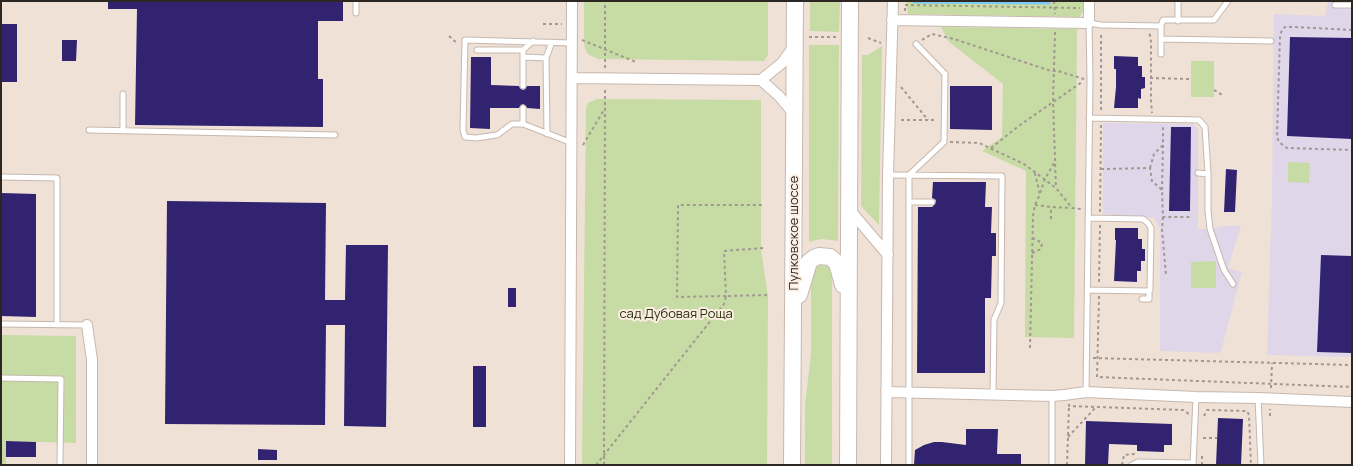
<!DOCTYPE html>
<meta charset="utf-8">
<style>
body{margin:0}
#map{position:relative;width:1353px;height:466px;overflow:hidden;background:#f0e1d7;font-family:Manrope,sans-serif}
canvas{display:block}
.frame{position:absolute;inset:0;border:2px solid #2d2724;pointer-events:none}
</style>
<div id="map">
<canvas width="1353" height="466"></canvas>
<div class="frame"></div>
</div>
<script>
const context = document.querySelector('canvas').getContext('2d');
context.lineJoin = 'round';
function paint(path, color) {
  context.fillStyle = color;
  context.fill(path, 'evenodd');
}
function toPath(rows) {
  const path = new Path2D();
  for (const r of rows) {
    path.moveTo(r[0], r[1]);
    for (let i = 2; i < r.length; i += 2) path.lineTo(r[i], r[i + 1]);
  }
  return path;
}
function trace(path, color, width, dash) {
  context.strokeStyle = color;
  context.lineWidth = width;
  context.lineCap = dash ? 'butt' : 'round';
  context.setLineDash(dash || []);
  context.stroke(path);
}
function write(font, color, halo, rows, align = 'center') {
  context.font = font + ' Manrope,sans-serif';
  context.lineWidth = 4;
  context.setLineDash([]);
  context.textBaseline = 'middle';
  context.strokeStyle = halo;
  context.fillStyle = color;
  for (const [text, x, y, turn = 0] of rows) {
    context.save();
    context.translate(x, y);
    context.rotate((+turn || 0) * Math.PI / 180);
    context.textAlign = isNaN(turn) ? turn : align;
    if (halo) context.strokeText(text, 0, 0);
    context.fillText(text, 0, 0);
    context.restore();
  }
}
const education = toPath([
 [1328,1,1352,1,1352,357,1267,355,1272,198,1274,14,1325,16],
 [1103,123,1193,124,1198,129,1198,229,1210,229,1223,226,1241,226,1228,268,1242,272,1221,351,1219,353,1160,351,1160,229,1154,218,1103,214]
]);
const green = toPath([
 [584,1,768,1,768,55,764,61,598,59,588,54,585,49,584,43],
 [810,1,840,1,839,32,810,31],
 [906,1,1086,1,1086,8,1079,17,908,14],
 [941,27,1077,29,1074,338,1025,337,1026,171,982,151,1002,137,1003,84,948,41],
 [809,45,839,45,838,241,821,239,809,242],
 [882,46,879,225,861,206,862,55,868,55],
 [1191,61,1214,61,1214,97,1191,97],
 [597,99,761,100,761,250,768,296,767,465,582,465,586,108,588,103],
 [1288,162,1310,163,1309,183,1288,182],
 [1216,261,1216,288,1191,288,1191,262],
 [818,265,827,266,830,269,832,278,832,465,805,465,805,405,811,354,811,275,815,267],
 [1,335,76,336,76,443,6,441,6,465,1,465]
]);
const stream = toPath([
 [914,2,1049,3]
]);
const building = toPath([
 [108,1,343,1,343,21,318,21,318,79,323,79,323,127,135,125,137,9,108,9],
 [1,24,17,24,17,82,1,82],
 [1290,37,1352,38,1352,139,1287,136],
 [62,40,77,40,76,61,62,61],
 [1114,56,1138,57,1138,66,1142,66,1142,77,1145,77,1145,88,1141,89,1141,99,1138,98,1138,108,1114,108,1116,87,1116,69,1114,69],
 [471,57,491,57,491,85,519,86,520,88,523,90,525,89,527,86,540,86,540,109,527,108,526,106,523,104,521,105,519,108,490,108,490,129,470,128],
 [950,86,992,86,992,130,950,129],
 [1171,127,1191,127,1190,211,1169,211],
 [1226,169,1237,170,1235,212,1224,212],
 [933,182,986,182,985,207,992,207,991,233,996,233,996,256,992,256,991,298,985,298,985,373,917,373,918,207,932,207,935,204,936,200,932,198],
 [1,193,36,194,36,317,1,316],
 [167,201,326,203,325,300,345,300,346,245,388,245,386,427,344,426,345,325,326,325,325,425,165,424],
 [1115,228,1138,228,1138,239,1142,239,1142,249,1145,249,1145,261,1141,261,1141,271,1137,271,1137,282,1114,281,1116,240,1115,240],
 [1321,255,1352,256,1352,353,1317,352],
 [508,288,516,288,516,307,508,307],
 [473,366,486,366,486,427,473,427],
 [1218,418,1243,419,1241,465,1216,465],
 [1086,421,1172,424,1172,445,1164,445,1164,452,1137,451,1137,445,1109,444,1108,465,1085,465],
 [966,429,998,429,997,454,1021,454,1021,465,914,465,915,450,924,445,934,442,942,442,966,445],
 [6,441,36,442,36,457,6,457],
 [258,449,277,450,277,460,258,460]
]);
const path = toPath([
 [1054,1,1055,14],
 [905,11,905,5,1080,8],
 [543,24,562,24],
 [1352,30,1295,27,1285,27,1282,30,1280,36,1277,137,1279,142,1287,148,1352,150],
 [1055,32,1053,101,1056,188],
 [1149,34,1150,35,1151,42,1151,100,1152,113],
 [449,36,458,44],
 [809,37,838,37],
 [868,38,881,43],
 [582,40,636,62],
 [922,40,932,34,954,39,1051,71,1058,71,1084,79],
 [605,68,605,1],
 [1150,78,1191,79],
 [901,87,928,120],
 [1214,90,1224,96],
 [1101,110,1101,32],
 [901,120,935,120],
 [950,142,979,143,1024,164,1056,188,1072,208,1081,209],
 [583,145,605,108],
 [991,148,1020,125,1082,82],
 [1150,168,1154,154,1163,145,1163,126],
 [1101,169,1150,168,1152,181,1162,190,1163,217,1190,217],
 [1162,190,1163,145],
 [1040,193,1045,179,1054,163],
 [1035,205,1051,207,1071,208],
 [1100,212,1101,124],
 [1163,217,1162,229,1166,275],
 [1051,219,1051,207],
 [763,248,724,251,726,296,677,297,678,205,763,205],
 [1032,253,1041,249,1042,243,1033,238],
 [1099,282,1100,224],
 [1099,296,1097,377,1352,387],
 [1030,348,1033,216,1035,205,1040,194,1034,170],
 [1093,358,1352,365],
 [1271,388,1272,363],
 [1069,404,1069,406,1183,410,1189,414],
 [1204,416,1207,410,1247,411,1249,415,1251,465],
 [1270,416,1270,409],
 [1068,437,1096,407],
 [1203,438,1217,438],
 [596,465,724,304,726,296,770,295],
 [604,465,605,88],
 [1067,465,1069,406],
 [1122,465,1124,455,1136,454],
 [1202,465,1202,456]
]);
const lane = toPath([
 [1335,5,1352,5],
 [356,13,356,1],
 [1178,21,1178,1],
 [1161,26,1163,20,1214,20,1228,1],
 [1161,39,1271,41],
 [916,44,945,74,944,142,909,175,909,202,932,202],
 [477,50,523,50],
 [523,57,546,58],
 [523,86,523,50,533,41],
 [523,108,523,124,572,143],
 [1089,118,1199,120,1205,127,1208,174,1208,211,1210,229,1224,270,1233,284],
 [523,124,512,124,497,135,476,138,465,137,463,130,465,40,572,43],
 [89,130,335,135],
 [123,131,123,94],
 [547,134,546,58,552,42],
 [1198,173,1208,174],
 [888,175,1002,176,1001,303,994,320,993,394],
 [1,177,57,178,57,325],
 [1087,290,1149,291,1150,290,1151,228,1148,223,1143,219,1088,218],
 [1142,299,1149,299,1149,291],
 [1,324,87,325],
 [1,378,61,379,60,465],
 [1086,392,1090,80,1089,23,1101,25,1161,26,1161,54],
 [1258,398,1261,465],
 [909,465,909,202],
 [1052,465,1052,396],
 [1132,465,1138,462,1193,463],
 [1193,465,1196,397]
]);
const street = toPath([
 [892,20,1089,23,1089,1],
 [572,78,761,80,779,96,795,115],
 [761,80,782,63,794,46],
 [849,209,888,255],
 [87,325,92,360,92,465],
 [886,392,1052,396,1064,395,1086,392,1196,397,1258,398,1352,402],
 [570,465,572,1],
 [886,465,888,175,893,1]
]);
const primary = toPath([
 [799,295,809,262,814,258,819,256,830,257,837,263,843,285],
 [792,465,795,1],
 [848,465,850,1]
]);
const streetNames = [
 ["Пулковское шоссе",794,233,-90]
];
const parkNames = [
 ["сад Дубовая Роща",676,314]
];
paint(education, '#e0d6ea');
paint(green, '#c7dba4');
trace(stream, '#7bcaf7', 3);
paint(building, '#312370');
trace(lane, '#c6b8ae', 7);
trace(street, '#c6b8ae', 12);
trace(primary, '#c6b8ae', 18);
trace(path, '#a39891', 2, [3, 3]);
trace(lane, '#fff', 5);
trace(street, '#fff', 10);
trace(primary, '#fff', 16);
write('13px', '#2d2724', '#fdeee4', streetNames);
write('13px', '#253109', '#fdeee4', parkNames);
</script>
